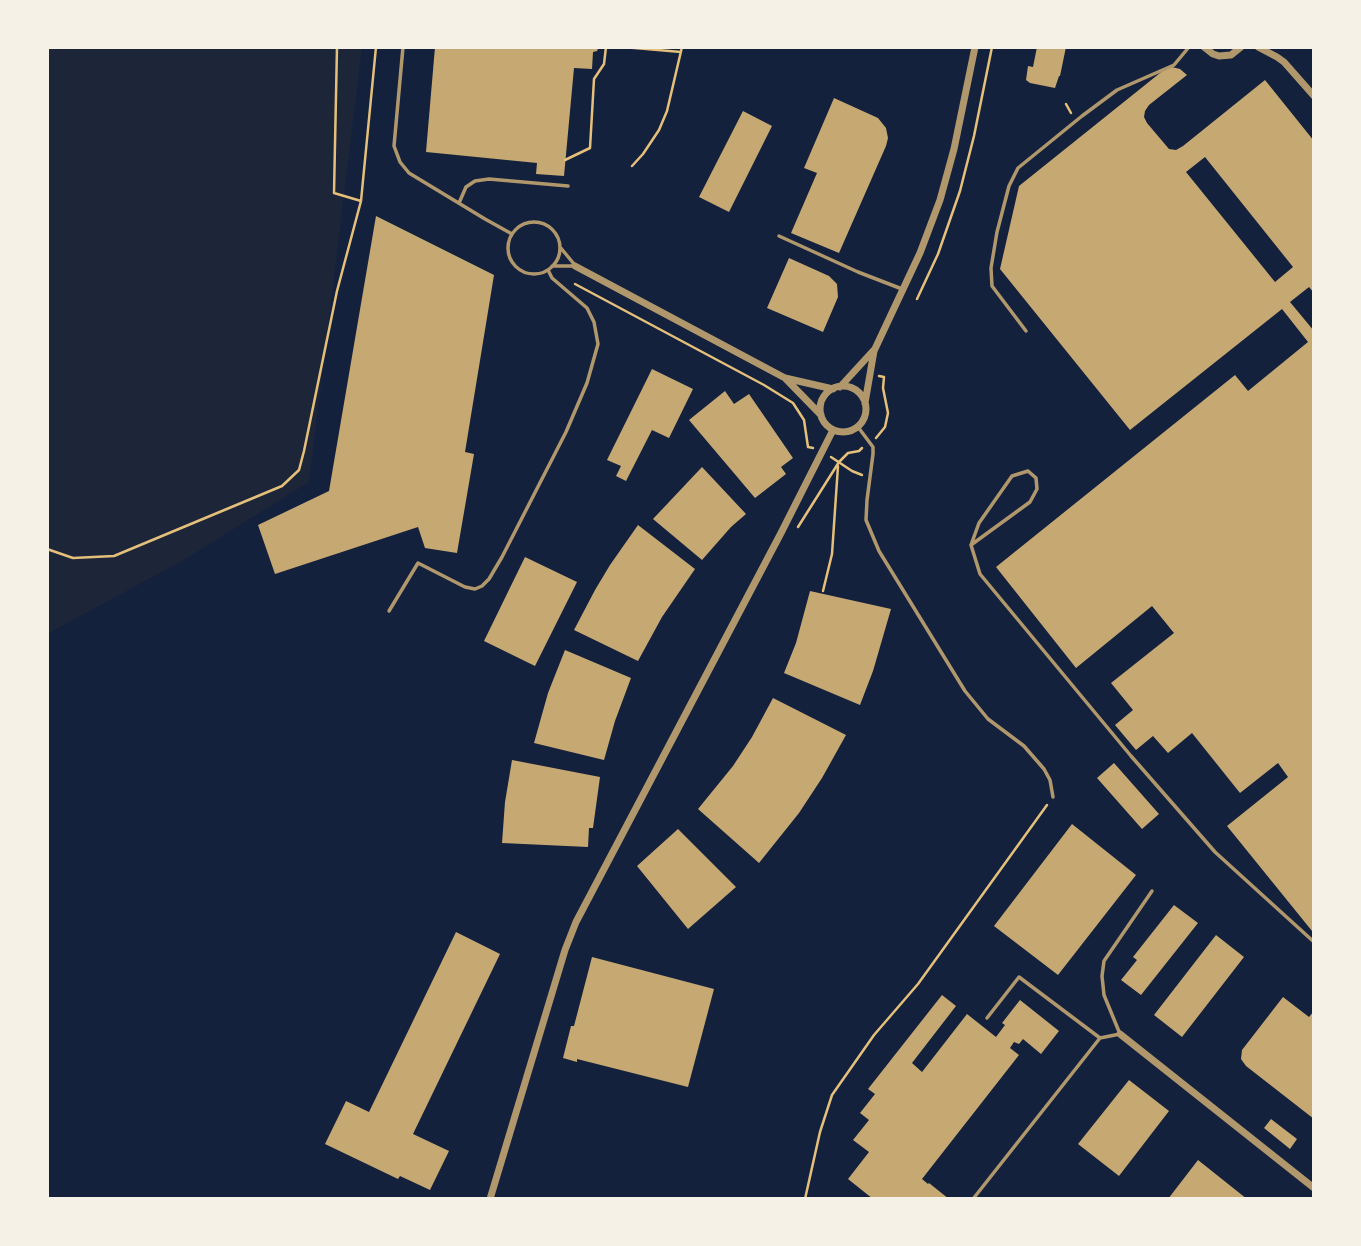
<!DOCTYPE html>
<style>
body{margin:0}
#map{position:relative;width:1361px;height:1246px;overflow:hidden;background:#14213d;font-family:"Roboto Condensed",sans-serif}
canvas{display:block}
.frame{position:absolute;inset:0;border:49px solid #f6f1e7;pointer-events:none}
</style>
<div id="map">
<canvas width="1361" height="1246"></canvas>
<div class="frame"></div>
</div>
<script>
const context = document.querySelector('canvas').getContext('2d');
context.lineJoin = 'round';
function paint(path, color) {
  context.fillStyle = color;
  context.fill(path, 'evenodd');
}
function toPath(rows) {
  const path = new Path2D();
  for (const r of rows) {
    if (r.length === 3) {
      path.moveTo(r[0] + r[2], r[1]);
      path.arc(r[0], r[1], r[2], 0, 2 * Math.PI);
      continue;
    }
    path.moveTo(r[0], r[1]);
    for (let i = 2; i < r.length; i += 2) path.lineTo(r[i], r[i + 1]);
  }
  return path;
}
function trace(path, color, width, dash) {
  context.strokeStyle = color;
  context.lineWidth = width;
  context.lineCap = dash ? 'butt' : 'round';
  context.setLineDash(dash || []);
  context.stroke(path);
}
const green = toPath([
 [47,47,362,47,309,482,182,561,47,634]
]);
const building = toPath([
 [435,47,599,47,597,51,593,52,592,69,574,68,564,176,536,174,537,163,426,152],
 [1037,47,1066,47,1060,76,1059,76,1055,88,1030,83,1026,80,1028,66,1033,67],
 [1172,67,1180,69,1187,75,1149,105,1145,111,1144,117,1147,123,1169,149,1176,150,1183,146,1265,80,1314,141,1314,293,1309,287,1290,302,1314,331,1314,929,1312,931,1227,826,1288,777,1278,763,1240,793,1192,733,1168,753,1153,736,1136,750,1115,725,1133,710,1111,683,1174,633,1152,606,1076,668,996,567,1235,375,1248,391,1308,342,1282,309,1130,430,1000,269,1019,186,1165,69],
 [1205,157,1293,267,1275,282,1186,172],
 [834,98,878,118,886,128,888,138,886,146,839,253,791,233,817,173,804,168],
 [743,111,772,126,729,212,699,197],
 [376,216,494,275,465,452,474,454,457,553,425,548,418,527,275,574,258,525,329,491],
 [789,258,829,276,837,284,838,297,823,332,767,308],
 [652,369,693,389,669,438,652,430,626,481,616,476,621,466,607,460],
 [725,391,734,404,749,394,793,458,781,467,786,474,755,498,689,420],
 [702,467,746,514,731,527,702,560,653,519],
 [638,525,695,569,662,617,638,661,574,630,595,590,610,565],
 [525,557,577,582,535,666,484,641],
 [810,591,891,609,873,671,860,705,784,673,796,643],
 [565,650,631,678,615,721,604,760,534,743,548,693],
 [773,698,846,735,822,778,799,813,759,863,698,809,733,766,752,737],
 [512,760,600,777,593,828,589,828,588,847,502,843,505,802],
 [1114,763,1159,814,1142,829,1097,778],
 [1072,824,1136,875,1058,975,994,926],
 [678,829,736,887,688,929,637,866],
 [1174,905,1198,923,1141,995,1121,980,1137,960,1133,957],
 [456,932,500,954,413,1134,449,1151,430,1190,400,1176,398,1179,325,1144,346,1101,369,1112],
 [1216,935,1244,957,1182,1037,1154,1015],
 [592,957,714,989,688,1087,577,1059,577,1062,563,1058,571,1026,574,1026],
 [942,995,956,1006,912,1063,922,1072,967,1014,996,1037,1005,1025,1002,1023,1020,1000,1059,1031,1041,1054,1023,1039,1019,1044,1014,1042,1010,1048,1019,1055,922,1179,928,1184,929,1183,949,1199,873,1199,848,1179,869,1152,853,1140,869,1120,860,1113,875,1094,868,1089],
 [1283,997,1309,1017,1314,1011,1314,1119,1246,1066,1241,1059,1242,1050],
 [1129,1080,1169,1111,1119,1176,1078,1144],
 [1271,1119,1297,1139,1290,1149,1264,1128],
 [1198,1160,1247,1199,1168,1199]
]);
const path = toPath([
 [337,47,334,193,361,201],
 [623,47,681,52],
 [1066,104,1071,113],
 [565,160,590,148,594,79,604,64,606,47],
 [632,166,643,154,659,130,667,111,682,47],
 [575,284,764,385,793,403,804,420,808,447,813,448],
 [917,299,938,254,960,191,974,136,992,47],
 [876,438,885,427,888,413,883,388,884,377,879,376],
 [831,457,852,471,862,475],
 [798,527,839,462,848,453,859,451,862,448],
 [47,549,73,558,114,556,282,486,299,470,304,451,337,291,361,201,376,47],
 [823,591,832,554,838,466],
 [805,1199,820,1132,832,1095,874,1035,918,984,1047,805]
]);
const service = toPath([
 [403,47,394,146,400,162,409,173,485,219,512,234],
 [459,203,466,187,475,181,489,179,568,186],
 [534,248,26],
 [779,236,858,272,902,289],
 [560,247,574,264],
 [552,266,575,266],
 [1026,331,992,286,991,268,997,232,1009,186,1018,168,1082,116,1117,90,1174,65,1189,47],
 [858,427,873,447,873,454,867,500,866,520,879,551,965,691,988,719,1024,746,1044,769,1050,780,1053,797],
 [971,545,1030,502,1037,489,1036,478,1028,471,1012,476,979,523,971,545,980,574,1131,756,1215,852,1314,942],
 [389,611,418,563,465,587,475,589,482,586,489,579,502,557,566,432,587,383,598,344,594,322,587,308,552,278,548,270],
 [987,1018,1019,977,1100,1038],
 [973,1199,1100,1038,1120,1034,1104,995,1102,976,1104,961,1152,891]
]);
const minor = toPath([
 [1204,47,1213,54,1219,56,1231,55,1241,47],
 [1258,47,1277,57,1284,62,1314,96],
 [575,266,785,378,833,389],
 [785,378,821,415],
 [843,409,23],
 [840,387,873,351],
 [865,403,874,351,920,253,940,200,954,149,975,47],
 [1120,1034,1314,1188],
 [490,1199,565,950,576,922,781,533,833,430]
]);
paint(green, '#1d2539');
paint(building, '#c6a872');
trace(path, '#e5c07b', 2.5);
trace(service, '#b1986c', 3.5);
trace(minor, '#b1986c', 7);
</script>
